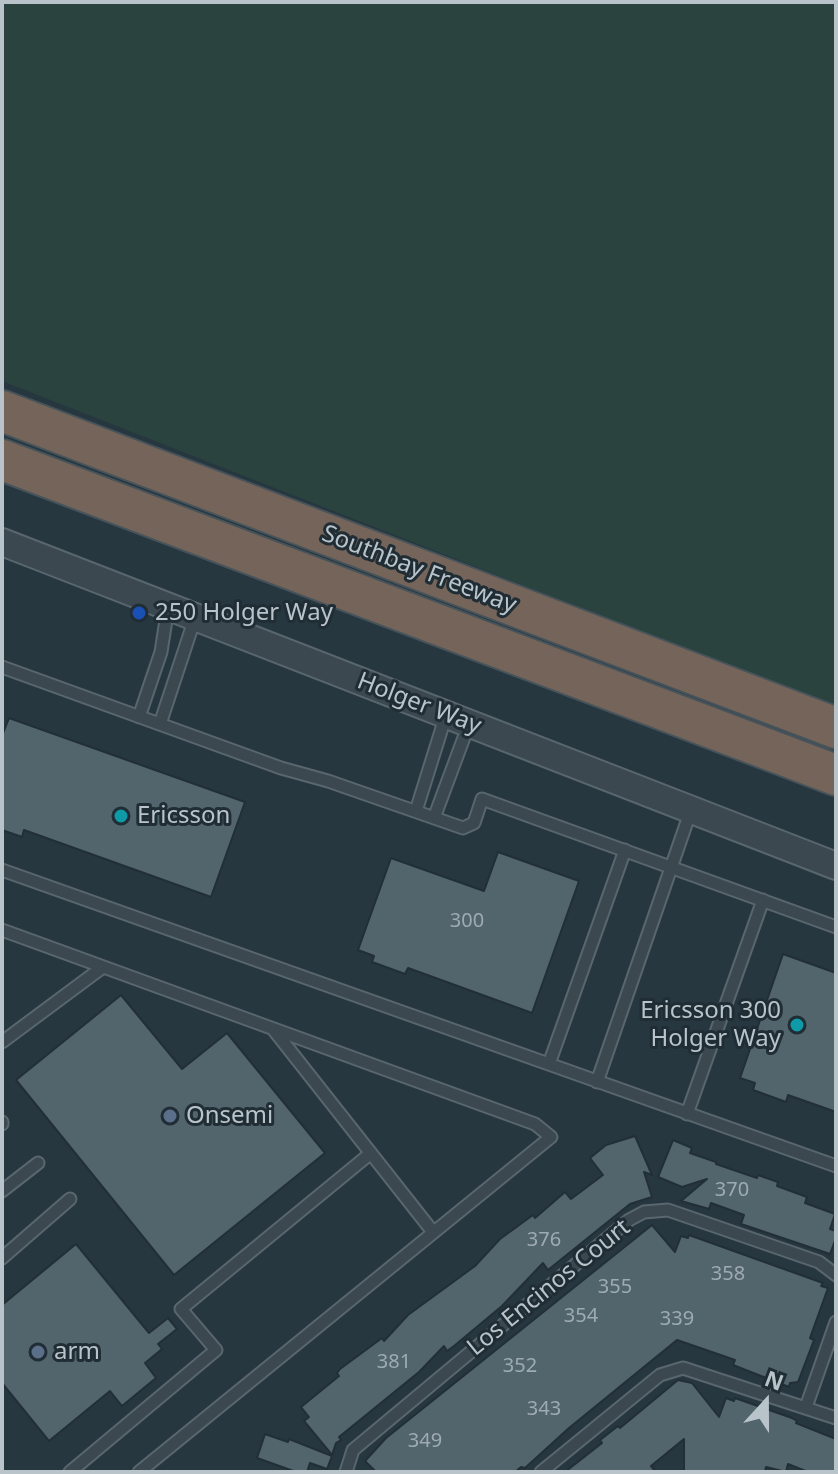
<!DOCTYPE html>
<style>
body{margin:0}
#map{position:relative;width:838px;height:1474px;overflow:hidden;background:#273740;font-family:"Noto Sans",sans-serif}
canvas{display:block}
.frame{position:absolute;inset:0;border:4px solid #b8c3ca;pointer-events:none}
.north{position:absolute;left:726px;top:1362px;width:80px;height:80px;-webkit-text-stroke:6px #202d35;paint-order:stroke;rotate:21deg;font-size:22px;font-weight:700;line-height:32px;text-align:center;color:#b8c3ca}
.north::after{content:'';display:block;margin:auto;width:28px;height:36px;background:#b8c3ca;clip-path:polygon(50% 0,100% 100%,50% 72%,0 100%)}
</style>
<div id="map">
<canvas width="838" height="1474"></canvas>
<div class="frame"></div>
<div class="north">N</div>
</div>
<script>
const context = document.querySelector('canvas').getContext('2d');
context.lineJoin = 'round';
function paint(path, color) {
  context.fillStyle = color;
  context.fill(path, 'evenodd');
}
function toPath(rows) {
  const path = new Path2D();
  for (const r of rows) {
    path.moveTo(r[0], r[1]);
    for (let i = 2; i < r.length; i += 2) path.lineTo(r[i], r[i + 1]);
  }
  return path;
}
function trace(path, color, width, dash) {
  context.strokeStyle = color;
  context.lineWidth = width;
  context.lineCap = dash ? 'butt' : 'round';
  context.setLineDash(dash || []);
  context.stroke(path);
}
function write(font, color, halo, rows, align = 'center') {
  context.font = font + ' "Noto Sans",sans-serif';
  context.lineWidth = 6;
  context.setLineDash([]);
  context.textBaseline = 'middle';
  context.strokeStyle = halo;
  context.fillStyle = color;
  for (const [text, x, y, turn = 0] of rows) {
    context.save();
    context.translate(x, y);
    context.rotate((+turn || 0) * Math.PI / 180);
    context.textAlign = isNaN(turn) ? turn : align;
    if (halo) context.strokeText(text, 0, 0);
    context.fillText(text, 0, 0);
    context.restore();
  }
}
const green = toPath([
 [2,2,836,2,836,708,2,381]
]);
const building = toPath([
 [9,718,245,802,211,897,24,830,22,837,2,830,2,736,9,718],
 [498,852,579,881,532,1013,408,968,405,974,372,962,374,956,358,950,391,858,484,891,498,852],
 [783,954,836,973,836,1112,788,1095,786,1102,753,1090,755,1083,740,1078,783,954],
 [121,995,182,1069,227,1033,325,1153,174,1275,16,1080,121,995],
 [635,1136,652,1175,644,1172,652,1197,630,1204,548,1270,543,1263,502,1306,454,1346,447,1351,444,1346,419,1372,339,1437,341,1440,336,1443,332,1455,304,1421,309,1417,301,1407,339,1376,337,1373,340,1369,382,1338,384,1341,408,1315,475,1266,500,1239,533,1215,535,1218,565,1192,571,1199,603,1175,590,1158,606,1145,635,1136],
 [673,1140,692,1148,690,1153,716,1162,716,1164,757,1178,758,1175,778,1182,777,1186,807,1197,805,1203,835,1214,830,1229,836,1231,836,1238,830,1254,741,1224,744,1215,711,1203,709,1209,681,1201,707,1179,682,1187,658,1177,673,1140],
 [652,1225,675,1252,681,1236,688,1238,689,1235,823,1283,821,1286,828,1288,810,1338,814,1340,798,1382,790,1383,789,1387,733,1365,735,1360,677,1340,569,1428,525,1468,521,1467,515,1472,376,1472,365,1461,386,1438,652,1225],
 [76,1244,149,1333,168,1318,177,1329,158,1344,162,1349,145,1363,156,1378,122,1406,110,1391,49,1441,2,1383,2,1305,76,1244],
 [678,1380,692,1383,719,1417,726,1398,734,1401,735,1398,792,1418,797,1421,796,1423,836,1439,836,1472,808,1472,788,1464,786,1472,766,1467,765,1472,684,1472,684,1439,651,1466,656,1472,565,1472,602,1443,600,1440,618,1426,620,1428,678,1380],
 [265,1434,288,1442,289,1439,332,1456,327,1469,310,1463,307,1472,296,1472,257,1458,265,1434]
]);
const service = toPath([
 [2,667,281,768,328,781,463,828,474,823,482,799,836,927],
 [139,717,161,652,168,607],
 [160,724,195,618],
 [416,811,446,715],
 [434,818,469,724],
 [2,870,836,1166],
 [2,930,535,1124,551,1137,139,1472],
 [273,1029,433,1232],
 [2,1042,103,967],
 [549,1064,625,850],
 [597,1082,691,810],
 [687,1114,763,900],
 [2,1122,2,1124],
 [2,1191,38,1163],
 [2,1258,70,1199],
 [806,1407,836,1322],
 [70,1472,216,1350,181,1309,371,1153],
 [346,1472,353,1450,629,1220,644,1212,668,1210,819,1262,836,1275],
 [541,1472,660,1375,683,1368,836,1418]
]);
const tertiary = toPath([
 [2,542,836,866]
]);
const motorway = toPath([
 [2,411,836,728],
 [2,460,836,775]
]);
const markers = [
 [139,613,8,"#1a4fb4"],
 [121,816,8,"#0f9aa8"],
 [797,1025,8,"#0f9aa8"],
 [170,1116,8,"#5c6f8a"],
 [38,1352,8,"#5c6f8a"]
];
const numberNames = [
 ["300",467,921],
 ["370",732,1190],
 ["376",544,1240],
 ["358",728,1274],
 ["355",615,1287],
 ["354",581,1316],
 ["339",677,1319],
 ["381",394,1362],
 ["352",520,1366],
 ["343",544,1409],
 ["349",425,1441]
];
const streetNames = [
 ["Southbay Freeway",419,570,21],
 ["Holger Way",419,704,21],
 ["Los Encinos Court",549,1288,-39]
];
const poiNames = [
 ["250 Holger Way",155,613],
 ["Ericsson",137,816],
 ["Ericsson 300",781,1011,"right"],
 ["Holger Way",781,1039,"right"],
 ["Onsemi",186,1116],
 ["arm",54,1352]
];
paint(green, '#2a433f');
paint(building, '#52646c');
trace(building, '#222f37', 2);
trace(service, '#59666d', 15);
trace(tertiary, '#59666d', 30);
trace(motorway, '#46535a', 44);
trace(service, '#3b4850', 11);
trace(tertiary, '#3b4850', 26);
trace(motorway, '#756459', 40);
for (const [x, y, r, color] of markers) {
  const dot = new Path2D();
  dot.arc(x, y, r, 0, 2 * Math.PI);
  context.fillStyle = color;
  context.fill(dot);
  trace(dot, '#202d35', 3);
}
write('20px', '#9eabb2', null, numberNames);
write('24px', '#b8c3ca', '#202d35', streetNames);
write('24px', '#b8c3ca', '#202d35', poiNames, 'left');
</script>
